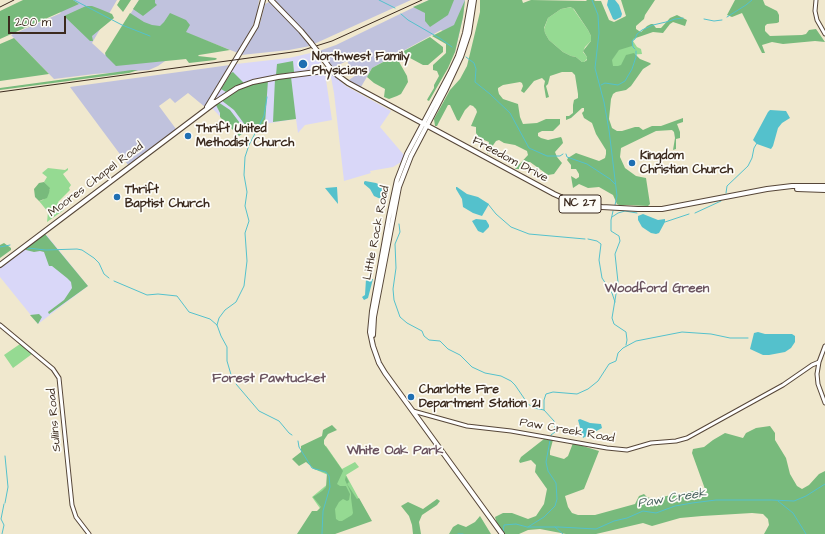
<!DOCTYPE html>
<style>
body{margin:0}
#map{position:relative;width:825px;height:534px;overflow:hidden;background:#f0e8ce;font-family:"Architects Daughter",sans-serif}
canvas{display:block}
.scale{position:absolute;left:8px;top:16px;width:58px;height:18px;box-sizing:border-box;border:2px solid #3b2a1e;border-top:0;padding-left:5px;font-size:12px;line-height:14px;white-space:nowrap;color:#3b2a1e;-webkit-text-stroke:3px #fdfcf7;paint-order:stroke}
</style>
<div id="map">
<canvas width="825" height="534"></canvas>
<div class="scale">200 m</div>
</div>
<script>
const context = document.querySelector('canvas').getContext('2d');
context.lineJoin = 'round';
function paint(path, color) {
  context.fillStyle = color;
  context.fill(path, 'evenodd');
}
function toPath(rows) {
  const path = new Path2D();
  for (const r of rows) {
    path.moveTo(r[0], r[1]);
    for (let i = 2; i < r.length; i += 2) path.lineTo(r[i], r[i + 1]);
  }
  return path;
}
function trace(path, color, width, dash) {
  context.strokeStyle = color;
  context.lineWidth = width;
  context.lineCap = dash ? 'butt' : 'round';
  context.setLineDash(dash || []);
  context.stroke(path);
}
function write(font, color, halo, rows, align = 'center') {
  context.font = font + ' "Architects Daughter",sans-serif';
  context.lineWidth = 3.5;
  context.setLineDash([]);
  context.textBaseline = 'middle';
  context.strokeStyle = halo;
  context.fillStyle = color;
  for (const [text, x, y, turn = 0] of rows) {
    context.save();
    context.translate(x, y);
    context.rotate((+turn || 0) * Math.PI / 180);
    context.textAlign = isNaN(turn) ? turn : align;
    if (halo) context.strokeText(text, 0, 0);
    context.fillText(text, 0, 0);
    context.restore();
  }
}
const built = toPath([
 [315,52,323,66,321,69,255,79,234,87,215,99,236,64,289,58],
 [330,72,346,86,391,111,380,127,404,155,401,162,393,167,370,171,371,173,344,181,334,93],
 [325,73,332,120,305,125,298,133,296,119,257,125,239,136,211,107,228,96,255,82],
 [45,233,88,286,38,324,0,277,0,266]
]);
const industrial = toPath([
 [48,0,117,0,92,43,105,55,139,0,259,0,257,15,253,25,238,53,184,32,168,59,158,66,149,70,94,74,54,79,11,35,61,13],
 [275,0,411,0,314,44],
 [429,0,465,0,463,17,455,52,445,66,447,34,441,30,372,68,361,87,347,81,355,76,347,61,332,68,319,51,336,45],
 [269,2,300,33,310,46,289,50,241,55,260,23,265,4],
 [230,65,205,107,188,93,175,103,170,98,159,106,176,129,128,165,70,87]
]);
const green = toPath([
 [572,7,588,30,591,36,591,41,585,47,583,52,587,57,587,59,584,62,582,62,576,57,571,56,563,52,549,40,545,33,544,29,548,18,561,9],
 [636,37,633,41,637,47,641,49,642,54,629,55,621,67,614,68,609,63,627,38],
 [48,168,65,170,68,168,68,170,63,174,71,185,69,188,70,190,58,202,64,210,47,222,48,212,39,201,43,200,50,189,44,182,47,177,42,173],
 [20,344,32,354,13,368,4,355],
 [326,446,342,469,355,462,359,467,346,475,370,519,334,534,324,514,312,497,335,478,314,469,309,461]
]);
const forest = toPath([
 [23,0,73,0,79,4,0,39,0,11],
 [120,0,131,0,123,12,117,5],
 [139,0,155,0,155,3,157,5,143,16,133,9],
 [429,0,454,0,448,15,430,27,425,21,425,13,413,7],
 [465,0,463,17,455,52,448,68,429,101,427,100,428,98,434,88,434,85,439,76,437,71,433,70,433,65,446,53,446,44,432,36,454,25],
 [480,0,522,0,523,3,531,0,586,1,587,0,594,0,595,1,601,1,609,20,614,22,626,16,621,0,655,0,645,15,644,19,636,26,636,29,639,31,641,32,647,26,651,24,653,24,656,28,661,28,670,18,677,15,687,20,685,26,673,22,670,24,663,33,653,32,633,39,632,46,619,50,612,60,613,66,618,66,621,65,626,55,634,53,640,59,650,63,651,64,643,69,631,86,626,90,616,92,613,94,611,99,609,119,612,128,617,131,622,131,635,127,639,127,643,130,652,126,661,126,683,118,683,122,677,124,680,132,680,138,676,139,676,149,673,150,675,138,674,132,672,130,656,131,621,148,620,157,625,168,636,176,646,178,650,204,648,206,626,205,621,206,617,204,613,195,599,187,588,188,579,184,573,188,571,176,576,179,579,177,579,174,576,169,571,169,571,165,567,160,568,158,576,153,599,161,605,158,606,154,606,150,596,134,592,123,584,118,582,113,584,111,584,108,582,108,571,118,566,120,566,116,569,116,573,113,573,105,574,100,578,98,578,94,575,75,572,72,562,72,550,76,548,84,546,86,549,97,546,98,544,86,545,81,542,78,534,81,524,93,521,91,523,86,522,83,520,82,503,85,498,88,498,90,499,94,503,99,518,104,520,117,523,124,537,123,546,119,560,119,560,124,553,131,542,131,538,133,538,136,541,138,548,140,561,137,562,139,563,143,555,152,557,157,562,163,554,174,548,175,530,162,528,162,522,169,515,169,528,155,527,151,515,145,504,143,499,140,496,141,487,154,489,142,479,138,476,133,476,127,471,126,477,112,476,109,473,106,470,105,465,110,459,121,457,120,450,105,448,105,439,122,437,126,435,126,434,119,450,90,460,79,467,66,480,12],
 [571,7,574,9,588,30,591,36,591,41,583,51,587,57,587,60,584,62,582,62,576,57,571,56,563,52,549,40,545,33,544,28,548,18,561,9],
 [735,0,763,0,765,5,777,11,779,15,779,22,777,23,767,24,765,26,765,31,770,36,802,35,806,34,809,30,816,29,825,42,815,41,783,44,772,42,762,45,765,53,762,53,742,13,732,17,727,15],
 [86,6,92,6,100,9,112,14,114,18,92,36,93,41,90,41,64,16],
 [130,13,144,22,152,25,160,26,164,22,170,13,186,20,190,25,186,32,230,50,199,55,198,56,216,58,217,59,215,60,189,63,186,59,116,66,106,56,105,53],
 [430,37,443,47,443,52,428,65,423,65,410,58,401,56,399,57,398,60,407,76,408,82,401,94,397,96,389,99,384,97,385,89,374,83,367,77,372,68],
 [14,38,49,74,0,81,0,44],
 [293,61,294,72,276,75,277,64],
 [132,70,138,70,129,73,0,90,0,88],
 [233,72,244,83,226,92,221,89,231,73],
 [291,77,296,119,273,122,275,79],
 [268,80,265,124,257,125,248,129,234,110,221,100,246,86],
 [218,102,230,110,246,131,239,136,220,117,220,113,216,105],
 [44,182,50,188,49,193,47,198,39,201,35,197,34,189,39,183],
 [45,234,88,286,49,314,48,312,64,300,72,288,71,282,67,278,52,266,49,266,44,252,40,251,34,252,26,250,25,249],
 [4,243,11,248,11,250,0,258,0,245],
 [39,314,42,317,38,324,30,315],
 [332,425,337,430,328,434,324,440,324,444,343,471,337,484,340,486,346,486,350,494,349,500,347,501,343,499,339,502,335,509,336,519,339,521,342,521,352,515,353,513,351,498,351,493,345,480,346,476,349,482,347,484,357,499,359,498,372,521,335,534,297,534,312,511,317,511,321,507,313,497,322,491,326,487,327,473,314,469,306,462,299,466,292,459,301,452,301,446,322,436,323,430],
 [770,426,775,433,775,440,786,458,790,474,797,486,802,489,809,485,819,474,825,471,825,534,764,534,769,525,768,519,763,514,752,513,702,516,680,518,652,526,643,523,596,534,566,534,540,529,528,530,519,534,505,534,497,524,495,517,503,513,512,513,528,519,536,516,544,504,547,489,535,472,536,465,531,460,520,463,519,461,521,457,544,439,553,440,550,451,550,455,564,459,568,456,573,443,599,451,584,489,565,496,568,507,572,513,578,515,595,515,635,504,639,496,644,494,647,497,653,499,676,494,705,489,692,453,693,449,704,447,713,440,725,433,743,438,746,433,756,428],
 [437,499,440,501,437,505,422,515,419,522,421,534,413,534,412,525,409,516,401,506,408,502,423,509],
 [480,516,491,534,449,534,453,527,458,524,466,527,475,522]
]);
const water = toPath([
 [608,0,615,0,619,5,622,14,621,17,615,20,613,19,607,5],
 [770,110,786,111,790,118,782,123,778,128,773,146,771,149,757,144,753,140,768,112],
 [365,181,376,183,380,185,385,193,386,199,383,200,374,196,370,189,364,184,364,182],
 [337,187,338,204,325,188],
 [457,187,467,194,478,197,489,204,482,216,473,213,463,207,462,199,456,189,456,187],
 [643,214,658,220,665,219,665,222,659,233,656,234,651,233,642,227,638,220,638,216],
 [476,219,486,220,489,225,489,227,483,233,478,231,472,221],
 [366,279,373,279,368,298,364,300,362,297,365,295],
 [758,332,765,334,792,334,795,336,795,342,791,348,785,352,769,355,763,355,750,349,754,333],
 [580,419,590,423,601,424,602,428,583,438,578,420]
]);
const stream = toPath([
 [74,0,122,25,150,36],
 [379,0,395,8],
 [592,0,598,15,599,33,595,68,604,102,609,130,617,196,615,205],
 [401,14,408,20,441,39,452,47],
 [727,17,746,5,752,0],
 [704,19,714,21,722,20],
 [635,49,633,47,632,41,635,39,637,34,642,30,653,25,666,22,675,19,683,18],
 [466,57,474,63,476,69,475,82,490,94,510,113,529,148,547,156,560,156,563,154],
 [601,85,605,83,618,85,625,81,632,69,636,57,636,51],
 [566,154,567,157,587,164,610,179,615,184],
 [726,193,727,186,748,166,752,158,754,148,757,143],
 [488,204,496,214,511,227,529,234,585,239],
 [613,211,611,220,611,231,619,236,620,241,615,254,618,282,612,318,614,324,626,332,627,340,626,345],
 [695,213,721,201],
 [612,217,618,213,625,211,637,213],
 [665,222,689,214],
 [399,224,400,232,395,244,396,268,393,289,394,300,400,317,407,323,422,331,424,336,429,340,440,341,448,349,460,355,472,367,485,373,501,376,511,381,515,385,528,404,534,408,544,410,554,421,555,432,551,435,546,462,548,471,556,483,557,499,555,506,544,517,528,527],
 [588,239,597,241,601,244,599,260,602,278,612,293,615,302],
 [0,247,10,245],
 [27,248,46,250,77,249,82,250,94,258,99,263,104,274,109,278],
 [114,281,147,295,158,294,177,296,189,312,210,319,217,325,221,336,227,347,227,361,232,378],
 [217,325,219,318,225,310,236,302,244,286,247,261,245,233,249,221,245,206,247,192,244,175,245,157,249,145,264,116,267,97],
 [236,384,259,411,279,421,289,433,292,435],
 [544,410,544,400,546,394,553,392,577,394,588,389,598,381,609,364,616,361,618,353,623,348,636,341,682,332,711,334,730,338,748,338],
 [298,441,299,447,312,468,326,472,329,476,330,487,323,511,322,534],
 [5,456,8,487,5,503],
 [778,501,793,513,806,534],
 [555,527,563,534],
 [2,534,4,525,1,519,4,504],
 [458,534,463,534],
 [503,534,504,525,516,524,527,527,559,527,596,529,614,521,627,518,643,511,656,513,675,506,692,503,716,500,771,500,794,501,806,496,825,484]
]);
const minor = toPath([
 [816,0,815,11,817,20,825,34],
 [0,325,53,369,59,378,72,505,76,517,89,534],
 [825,346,819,362,817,374,818,384,825,403],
 [413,411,467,426,511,431,607,448,627,450,651,443,676,441,687,438,783,385,812,365,819,362]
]);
const major = toPath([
 [271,0,301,31,311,43],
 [471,0,465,33,458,56,450,73,407,154,397,180,389,217,372,311,370,332,373,346,379,363,385,373,502,534],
 [318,52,333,72,348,83,554,194,574,203,602,207,638,209,662,209,767,189,792,186,825,186],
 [214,102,216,102,237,88,253,82,278,77,324,71,329,68],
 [207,107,256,26,263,0],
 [797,189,825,190],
 [0,265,216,102],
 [373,335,374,317,399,187,411,156,446,89,461,57,469,33,474,0]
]);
const rail = toPath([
 [0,7,14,0],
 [0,92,300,51,332,41,422,0]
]);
const majorBridge = toPath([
 [311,43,318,52]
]);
const markers = [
 [303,64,5,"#1f6fb2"],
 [188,136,4,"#1f6fb2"],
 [632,163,4,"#1f6fb2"],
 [117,197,4,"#1f6fb2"],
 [411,397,4,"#1f6fb2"]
];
const shields = [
 [580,204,42]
];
const shieldNames = [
 ["NC 27",580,204]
];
const poiNames = [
 ["Northwest Family",312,57],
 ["Physicians",312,71],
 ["Thrift United",196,129],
 ["Methodist Church",196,143],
 ["Kingdom",640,156],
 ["Christian Church",640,170],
 ["Thrift",125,190],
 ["Baptist Church",125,204],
 ["Charlotte Fire",419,390],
 ["Department Station 21",419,404]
];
const streetNames = [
 ["Freedom Drive",510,160,28],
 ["Moores Chapel Road",96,180,-37],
 ["Little Rock Road",377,233,-79],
 ["Sullins Road",55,420,-95],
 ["Paw Creek Road",567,431,10]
];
const neighbourhoodNames = [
 ["Woodford Green",657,289],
 ["Forest Pawtucket",269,379],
 ["White Oak Park",395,451]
];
const waterNames = [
 ["Paw Creek",672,499,-9]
];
paint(built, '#d9d7f8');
paint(industrial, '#c0c2dd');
paint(green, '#95da92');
paint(forest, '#78ba7c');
paint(water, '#54c1cc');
trace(stream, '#54c1cc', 1);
trace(minor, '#564638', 5);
trace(major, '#564638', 6);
trace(minor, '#fff', 3);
trace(major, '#fff', 4);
trace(rail, '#3b2a1e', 1);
trace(majorBridge, '#564638', 6, []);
trace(majorBridge, '#fff', 4);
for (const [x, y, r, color] of markers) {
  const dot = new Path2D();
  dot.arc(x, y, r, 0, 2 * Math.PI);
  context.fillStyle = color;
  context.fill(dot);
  trace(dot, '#fdfcf7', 1.5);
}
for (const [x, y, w] of shields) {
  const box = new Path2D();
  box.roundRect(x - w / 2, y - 9, w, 18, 3);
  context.fillStyle = '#fdfcf7';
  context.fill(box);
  trace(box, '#3b2a1e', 1);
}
write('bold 11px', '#3b2a1e', null, shieldNames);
write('bold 12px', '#3b2a1e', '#fdfcf7', poiNames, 'left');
write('12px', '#3b2a1e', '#fdfcf7', streetNames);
write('bold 13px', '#6a535f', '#fdfcf7', neighbourhoodNames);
write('italic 13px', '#445f5b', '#fdfcf7', waterNames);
</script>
